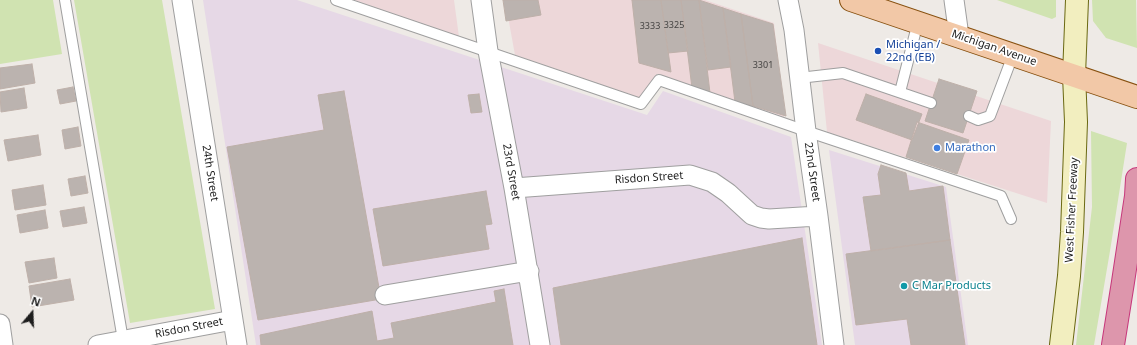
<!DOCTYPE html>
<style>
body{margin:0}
#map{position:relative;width:1137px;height:345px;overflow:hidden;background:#eeeae6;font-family:"Noto Sans",sans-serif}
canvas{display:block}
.north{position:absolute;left:12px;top:293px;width:40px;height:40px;-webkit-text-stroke:3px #fff;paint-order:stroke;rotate:19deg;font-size:11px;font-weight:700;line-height:16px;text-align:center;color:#1e1e1e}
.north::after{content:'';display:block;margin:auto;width:14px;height:18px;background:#1e1e1e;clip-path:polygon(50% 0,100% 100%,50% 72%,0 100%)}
</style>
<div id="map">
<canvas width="1137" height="345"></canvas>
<div class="north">N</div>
</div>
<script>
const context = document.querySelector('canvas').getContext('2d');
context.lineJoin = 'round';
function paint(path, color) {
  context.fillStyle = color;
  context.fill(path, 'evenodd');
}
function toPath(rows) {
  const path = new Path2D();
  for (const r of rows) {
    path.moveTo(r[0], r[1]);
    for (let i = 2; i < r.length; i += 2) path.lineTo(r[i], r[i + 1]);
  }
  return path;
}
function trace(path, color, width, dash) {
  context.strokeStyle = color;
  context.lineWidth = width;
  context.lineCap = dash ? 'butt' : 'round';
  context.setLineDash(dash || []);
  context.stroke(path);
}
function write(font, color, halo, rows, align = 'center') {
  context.font = font + ' "Noto Sans",sans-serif';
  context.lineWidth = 3.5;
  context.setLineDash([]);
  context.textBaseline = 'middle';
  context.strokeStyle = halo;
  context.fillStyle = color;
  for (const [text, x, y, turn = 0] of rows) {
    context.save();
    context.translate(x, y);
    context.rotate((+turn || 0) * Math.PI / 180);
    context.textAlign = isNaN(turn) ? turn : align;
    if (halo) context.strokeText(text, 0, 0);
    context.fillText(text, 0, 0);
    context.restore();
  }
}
const commercial = toPath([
 [354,0,454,0,459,37],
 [505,0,705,0,774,23,784,117,657,74,640,98,515,55],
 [818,43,1051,121,1047,203,827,132]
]);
const industrial = toPath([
 [203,0,297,0,647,115,663,91,791,137,822,345,256,345],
 [829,150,946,187,968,345,855,345]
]);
const grass = toPath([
 [0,0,53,0,62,54,0,64],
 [74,0,162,0,215,309,130,323],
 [997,0,1056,0,1056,17,1052,19],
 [1092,0,1136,0,1137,48,1106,38,1093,21],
 [1091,131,1127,143,1110,251,1094,345,1076,345,1092,207]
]);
const building = toPath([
 [503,0,538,0,541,15,506,21,503,0],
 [632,0,661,0,671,72,639,63,632,0],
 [661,0,681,0,688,51,668,53,661,0],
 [681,0,699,0,710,93,692,88,681,0],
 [699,0,723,8,731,67,708,70,699,0],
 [723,8,741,14,753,106,735,102,723,8],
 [741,14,773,24,786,116,753,106,741,14],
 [32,64,35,83,0,89,0,68,32,64],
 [939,79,977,91,963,133,925,121,939,79],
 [73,87,76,101,60,104,57,90,73,87],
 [24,88,27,108,1,112,0,92,24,88],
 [344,91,381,299,258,320,227,147,324,130,318,95,344,91],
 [479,94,482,112,471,113,468,95,479,94],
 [866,94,922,114,912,140,856,120,866,94],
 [917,122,969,140,957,174,906,157,917,122],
 [78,127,81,146,65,149,62,130,78,127],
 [38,135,41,155,8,161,4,140,38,135],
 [881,165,906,173,909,191,943,186,950,240,871,251,863,197,881,195,878,174,881,165],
 [85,176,88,193,71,196,68,179,85,176],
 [43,185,46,205,15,210,12,190,43,185],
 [486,191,492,224,485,225,489,249,383,266,373,209,486,191],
 [84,207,87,223,63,227,60,211,84,207],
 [45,210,48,228,20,233,17,215,45,210],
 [802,238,817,345,561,345,553,288,802,238],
 [950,240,965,345,911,345,907,319,856,325,846,254,950,240],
 [54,258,57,278,29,283,25,262,54,258],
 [70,279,74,300,32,307,29,286,70,279],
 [504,289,513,345,261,345,260,335,372,311,377,341,394,338,391,323,496,302,494,291,504,289]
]);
const lane = toPath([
 [65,0,123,340],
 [336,0,641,104,659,80,806,131,1001,196,1011,219],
 [799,78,843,73,931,103],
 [900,92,918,22],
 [969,116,978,120,990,116,1013,55]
]);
const street = toPath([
 [182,0,237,345],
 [481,0,488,51,514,188,540,345],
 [788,0,794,30,806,131,818,216,834,345],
 [954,0,959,36],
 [514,188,690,175,712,182,728,193,752,215,761,218,769,219,818,216],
 [385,295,529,271],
 [0,324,3,345],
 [98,345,233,320]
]);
const secondary = toPath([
 [1061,345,1069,276,1072,232,1076,122,1074,75,1077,0]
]);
const primary = toPath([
 [851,0,1137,97]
]);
const highway = toPath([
 [1113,345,1123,282,1136,196,1137,179]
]);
const markers = [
 [878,51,4,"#1a4fb4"],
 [937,148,4,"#3f7fe0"],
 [904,286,4,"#0f9aa8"]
];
const numberNames = [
 ["3325",674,25],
 ["3333",650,26],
 ["3301",763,65]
];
const transitNames = [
 ["Michigan /",886,45],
 ["22nd (EB)",886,58]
];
const streetNames = [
 ["Michigan Avenue",994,48,19],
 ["23rd Street",511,172,80],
 ["22nd Street",812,172,82],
 ["24th Street",210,173,81],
 ["Risdon Street",649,178,-4],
 ["West Fisher Freeway",1072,210,-87],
 ["Risdon Street",189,328,-11]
];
const shopNames = [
 ["Marathon",945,148]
];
const cultureNames = [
 ["C Mar Products",912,286]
];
paint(commercial, '#edd7d9');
paint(industrial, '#e6d8e6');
paint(grass, '#d0e3b1');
paint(building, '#bbb3af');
trace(building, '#beb0a9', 1);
trace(lane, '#9f9f9f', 12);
trace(street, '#9f9f9f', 21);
trace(secondary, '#6a6811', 24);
trace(primary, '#885110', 24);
trace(highway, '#c7377b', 24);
trace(lane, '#fff', 10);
trace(street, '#fff', 19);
trace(secondary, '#f2eebf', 22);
trace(primary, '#f2c8a7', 22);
trace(highway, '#dd96ac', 22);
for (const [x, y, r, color] of markers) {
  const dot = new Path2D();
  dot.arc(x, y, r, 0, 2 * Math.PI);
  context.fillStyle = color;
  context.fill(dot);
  trace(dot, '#fff', 1.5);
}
write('9px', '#454342', null, numberNames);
write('11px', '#164399', '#fff', transitNames, 'left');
write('11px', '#1e1e1e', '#fff', streetNames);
write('11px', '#366cbe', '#fff', shopNames, 'left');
write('11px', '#0d838f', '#fff', cultureNames, 'left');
</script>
